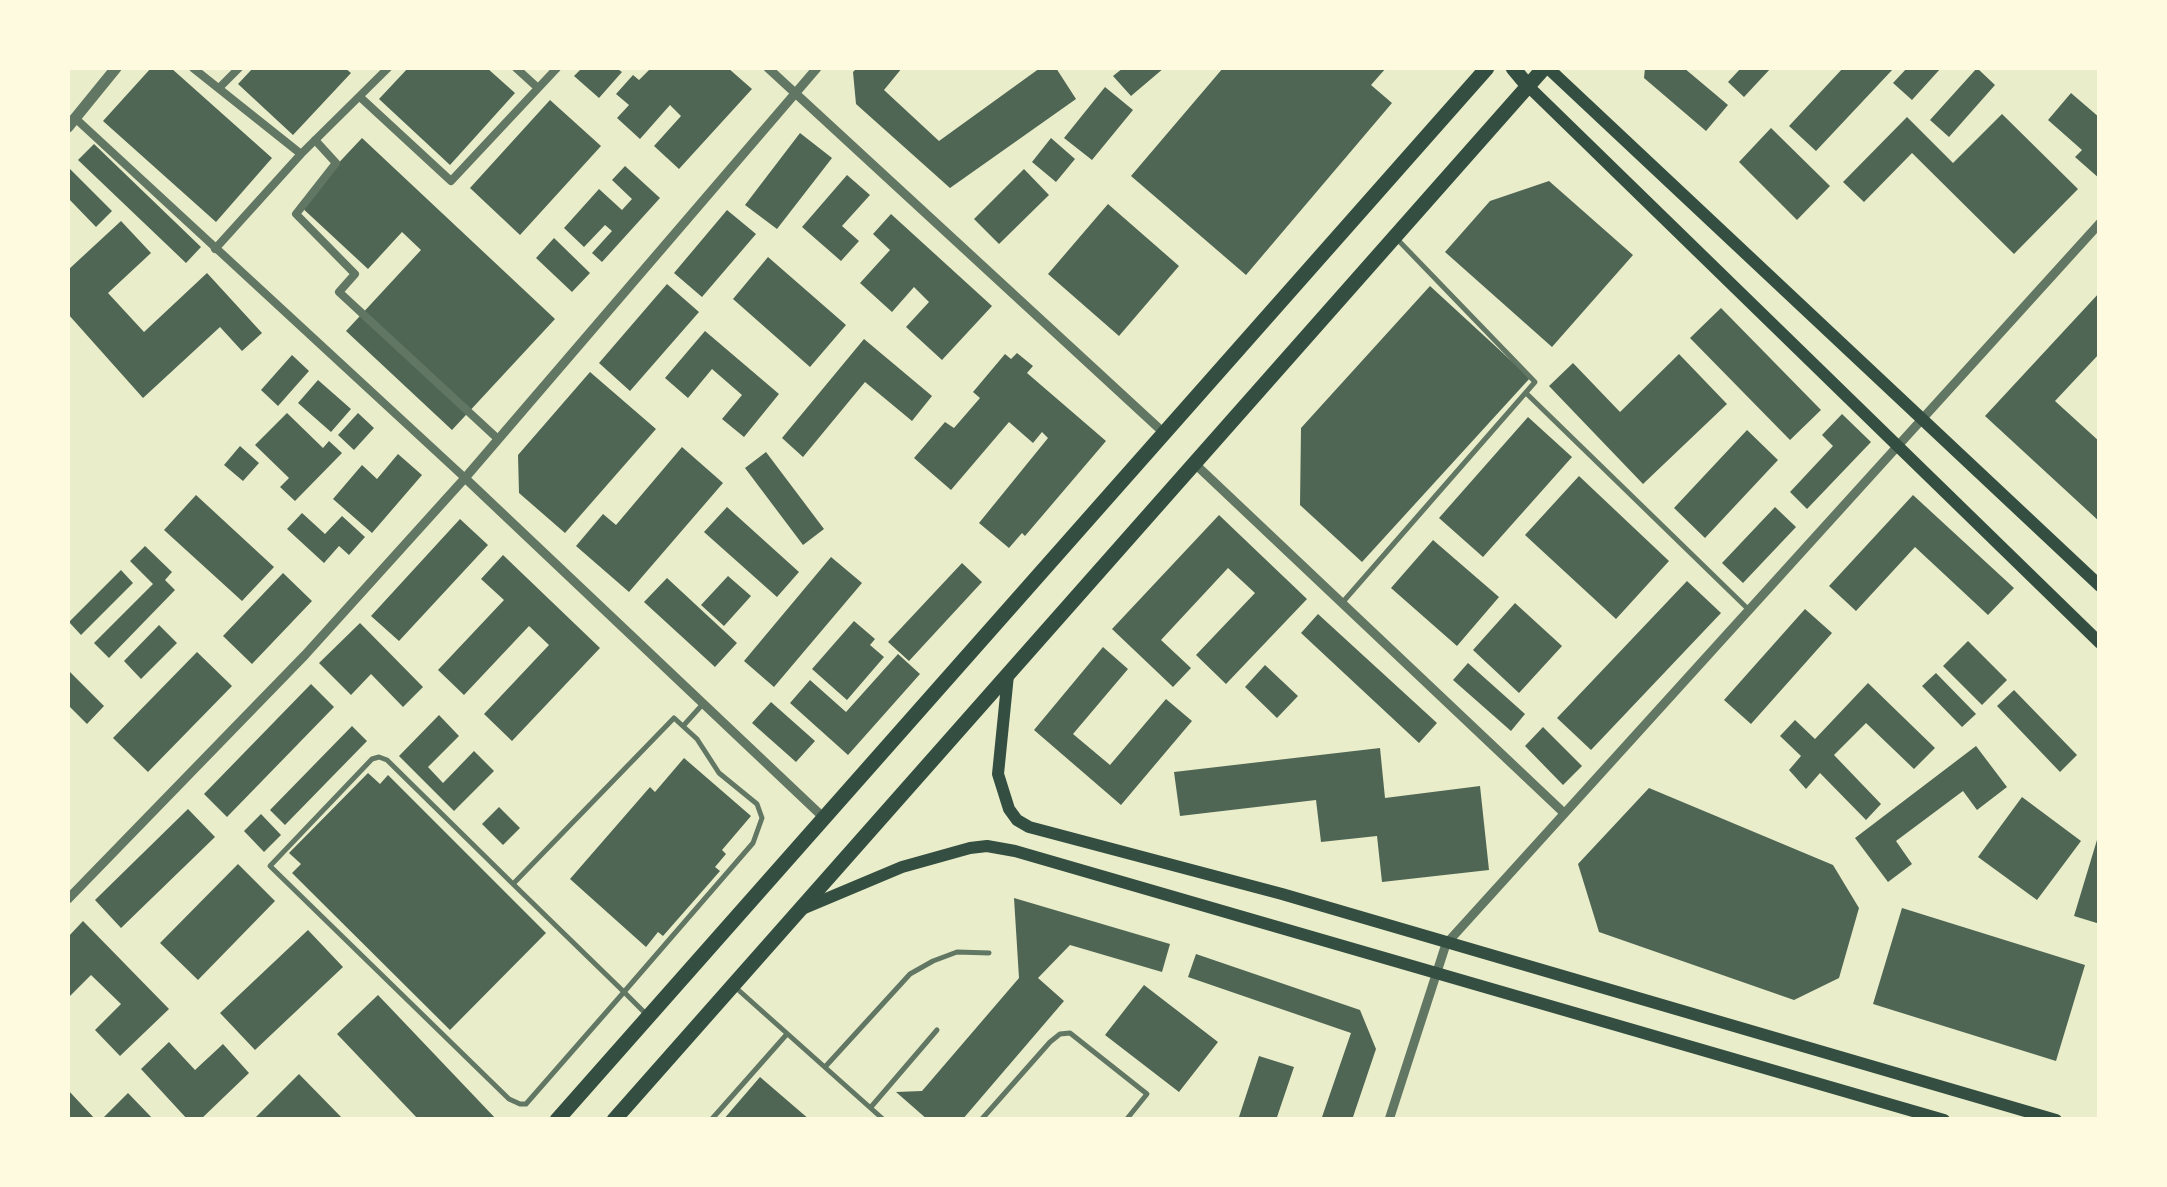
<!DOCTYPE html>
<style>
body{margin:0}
#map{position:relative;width:2167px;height:1187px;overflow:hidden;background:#e9edc9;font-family:"PT Sans",sans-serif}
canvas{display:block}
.frame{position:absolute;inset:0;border:70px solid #fefae0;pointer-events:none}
</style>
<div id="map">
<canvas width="2167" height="1187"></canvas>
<div class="frame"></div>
</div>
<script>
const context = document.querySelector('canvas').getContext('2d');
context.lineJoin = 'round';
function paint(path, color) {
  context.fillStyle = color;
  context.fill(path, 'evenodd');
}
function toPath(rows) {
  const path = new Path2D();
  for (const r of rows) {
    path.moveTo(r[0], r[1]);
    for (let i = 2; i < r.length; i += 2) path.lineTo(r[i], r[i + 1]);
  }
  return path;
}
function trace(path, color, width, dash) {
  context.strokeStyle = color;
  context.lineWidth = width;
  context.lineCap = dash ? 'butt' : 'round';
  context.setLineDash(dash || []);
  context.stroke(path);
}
const building = toPath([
 [151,68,171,68,272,158,216,222,103,121],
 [253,68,345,68,351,73,293,135,238,84],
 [408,68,487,68,515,93,450,165,379,99],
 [582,68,616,68,622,72,599,98,574,76],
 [651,68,728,68,752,89,679,169,654,146,681,116,670,105,640,139,617,118,629,105,616,94,633,75,639,80],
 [857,68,902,68,884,90,939,141,1040,68,1056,68,1076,99,950,188,856,104,853,72],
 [1123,68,1164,68,1131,96,1113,76],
 [1223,68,1386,68,1371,85,1392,103,1246,275,1131,176],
 [1645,68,1684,68,1728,105,1706,131,1644,78],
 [1741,68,1771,68,1744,97,1728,82],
 [1843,68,1894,68,1816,151,1789,126],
 [1907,68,1941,68,1912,100,1893,83],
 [1977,68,1995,85,1949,137,1930,120],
 [1105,87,1133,110,1092,160,1064,138],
 [2071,93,2100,118,2100,179,2075,157,2082,150,2048,120],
 [550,100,601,146,520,235,470,188],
 [2002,114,2078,189,2014,254,1912,153,1864,202,1843,182,1907,117,1953,163],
 [1771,128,1830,186,1797,220,1739,162],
 [800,133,832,158,777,229,745,205],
 [362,138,555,319,452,430,346,331,421,250,402,232,368,269,299,205],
 [1051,138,1075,159,1056,182,1032,162],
 [94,144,201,247,186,263,78,160],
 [625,166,660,198,602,262,592,253,612,231,605,225,584,247,564,228,599,189,622,210,632,199,612,180],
 [68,167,112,211,96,227,68,198],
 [1024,169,1049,195,999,244,974,219],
 [847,175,870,195,842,226,859,241,841,261,802,227],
 [1549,181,1633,255,1552,347,1445,252,1490,201],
 [1108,204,1179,266,1119,336,1048,274],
 [727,210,756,234,702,297,674,273],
 [891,214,992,306,942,360,906,327,929,302,914,287,892,312,860,283,890,250,873,234],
 [121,221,151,253,108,293,144,332,207,273,262,333,242,351,220,327,143,398,68,314,68,270],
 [554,238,590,273,572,292,536,258],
 [768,257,846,325,810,367,733,299],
 [667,284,699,312,630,391,599,363],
 [1430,286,1530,378,1362,562,1300,505,1301,428],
 [2100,292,2100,353,2055,401,2100,442,2100,522,1985,416],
 [1721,308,1821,410,1790,440,1690,338],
 [705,331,779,394,744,437,722,419,742,395,712,369,688,398,665,378],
 [864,339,932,396,912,421,865,382,803,457,782,438],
 [1017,353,1033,366,1027,373,1106,441,1025,536,1022,533,1009,548,979,523,1048,438,1042,432,1033,443,1009,422,951,490,914,458,945,422,954,428,980,398,973,392,1005,354,1011,359],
 [1679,354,1727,404,1643,484,1549,386,1573,363,1620,412],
 [292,355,309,371,278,406,261,390],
 [590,372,656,429,565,533,519,493,518,455],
 [318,380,351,409,331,432,298,403],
 [287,413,323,448,329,441,342,453,295,501,280,487,289,478,255,445],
 [358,413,374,428,354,450,338,435],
 [1842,414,1871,442,1807,509,1790,492,1833,446,1822,435],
 [1528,417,1572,457,1483,557,1439,518],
 [1747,430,1778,460,1705,538,1674,508],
 [240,446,259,463,243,481,224,465],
 [682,447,723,483,629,592,576,546,603,514,616,525],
 [766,452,824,529,803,545,745,468],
 [398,454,422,475,372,533,333,499,362,465,377,479],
 [1579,476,1669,561,1616,619,1525,535],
 [196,495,274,567,242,601,164,530],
 [1913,495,2014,588,1988,615,1915,547,1856,611,1829,586],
 [727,507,799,572,777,597,704,532],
 [1775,507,1796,527,1743,583,1722,563],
 [302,513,325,534,342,516,365,537,349,555,339,546,324,563,287,529],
 [1219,515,1307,599,1226,684,1196,655,1255,593,1228,568,1161,640,1191,668,1173,687,1112,629],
 [460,519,488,545,399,641,371,616],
 [1433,540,1499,597,1457,646,1391,588],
 [145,546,172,572,165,580,175,590,109,658,94,643,153,584,130,561],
 [503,555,600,648,512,741,484,714,549,645,529,626,464,695,438,670,504,600,481,579],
 [831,557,862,583,774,687,744,661],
 [962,563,982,582,909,661,888,642],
 [121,570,133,583,81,635,69,622],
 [283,573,312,601,252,664,223,636],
 [728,576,751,596,724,626,701,605],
 [667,578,737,643,715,667,644,602],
 [1687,581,1721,613,1591,750,1557,718],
 [1515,603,1562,646,1519,693,1473,650],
 [1805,609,1832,633,1751,724,1724,700],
 [1318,614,1437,723,1419,743,1301,633],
 [854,621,875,639,870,645,884,657,847,700,812,669],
 [360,623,423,687,403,707,371,674,351,695,319,663],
 [159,625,177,643,141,679,124,661],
 [1968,641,2007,680,1982,705,1943,666],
 [1103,647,1128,669,1073,734,1110,765,1166,699,1192,721,1121,805,1034,730],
 [197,652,232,686,148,772,113,738],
 [898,654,920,674,848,755,790,703,810,680,846,712],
 [1468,663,1525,714,1511,731,1453,680],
 [1265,665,1298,696,1277,718,1245,687],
 [68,670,104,706,87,724,68,705],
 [1936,673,1976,714,1962,727,1922,686],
 [1868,683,1935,748,1914,769,1866,723,1834,755,1881,804,1866,820,1820,773,1806,789,1789,770,1801,756,1780,736,1795,720,1815,739],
 [311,684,334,707,227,817,204,794],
 [2014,690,2077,755,2060,772,1997,706],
 [771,702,815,741,796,762,752,723],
 [439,715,459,736,428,767,443,783,474,751,494,771,454,811,399,756],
 [352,726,367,741,285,825,270,810],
 [1543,727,1582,766,1563,785,1525,746],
 [1976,746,2007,787,1977,810,1963,791,1896,841,1912,864,1888,882,1855,838],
 [1380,748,1385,798,1480,786,1489,870,1382,882,1377,836,1321,842,1316,800,1180,816,1174,772],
 [684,758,751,816,722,850,726,854,715,867,720,871,663,936,658,932,646,947,570,879,650,787,655,792],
 [368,773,380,784,388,775,546,933,450,1030,292,873,301,864,289,853],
 [1649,788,1833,865,1859,908,1839,978,1794,1000,1599,932,1578,864],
 [2022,797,2081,841,2037,900,1978,857],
 [499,807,520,828,503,845,482,824],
 [188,809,215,837,121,928,95,900],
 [261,814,281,835,264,852,244,831],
 [2100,830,2100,924,2074,916],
 [238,864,275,901,198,980,160,943],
 [1014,898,1170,944,1162,972,1070,945,1038,978,1064,1001,962,1120,928,1120,896,1092,922,1091,1019,978],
 [1902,908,2085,965,2056,1061,1873,1004],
 [83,921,169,1009,120,1056,95,1030,121,1004,91,975,68,998,68,937],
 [308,930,343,967,255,1050,220,1013],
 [1196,954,1360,1010,1376,1049,1352,1120,1321,1120,1351,1033,1188,977],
 [1144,985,1218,1042,1179,1092,1105,1035],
 [378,995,497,1120,419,1120,337,1034],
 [169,1042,195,1070,223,1044,249,1073,200,1120,188,1120,141,1069],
 [1259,1056,1294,1067,1276,1120,1238,1120],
 [299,1074,344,1120,253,1120],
 [760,1077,810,1120,723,1120],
 [68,1090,96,1120,68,1120],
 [128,1093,154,1120,101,1120]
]);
const service = toPath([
 [1526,393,1748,609],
 [1342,603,1535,382,1397,239],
 [684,725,702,705],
 [513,884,674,718,697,739,719,773,757,804,762,818,753,843,624,992,526,1104,520,1104,509,1099,270,866,372,759,379,757,387,760,513,884,624,992,646,1014],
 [735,987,884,1120],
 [825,1067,910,974,933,961,957,952,989,953],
 [871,1107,937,1030],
 [711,1120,787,1034],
 [981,1120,1050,1042,1060,1034,1070,1033,1147,1094,1126,1120]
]);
const pedestrian = toPath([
 [193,68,301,154],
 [516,68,538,88],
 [220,87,239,68],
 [360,97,451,181,557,68],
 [75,118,465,478],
 [315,140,336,163,296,214,355,274,339,292,498,439],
 [215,249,301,154,388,68]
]);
const minor = toPath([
 [768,68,1164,433],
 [1194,463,1564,813],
 [465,478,824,818],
 [68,899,305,655,465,478,817,68],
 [1389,1120,1446,944,2100,223]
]);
const tertiary = toPath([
 [68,127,116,68]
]);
const secondary = toPath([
 [1548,68,2100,586],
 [1528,86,2100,643],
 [1008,675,998,774,1009,809,1017,820,1029,827,1282,894,2056,1120],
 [802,909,902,867,970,848,987,846,1015,851,1944,1120]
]);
const primary = toPath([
 [1513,68,1528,86],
 [557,1120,1487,68],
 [614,1120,1544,68]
]);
paint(building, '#4f6655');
trace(service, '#617663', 5);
trace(pedestrian, '#617663', 8);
trace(minor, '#617663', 9);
trace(tertiary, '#617663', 11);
trace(secondary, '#344e41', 12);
trace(primary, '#344e41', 15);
</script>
